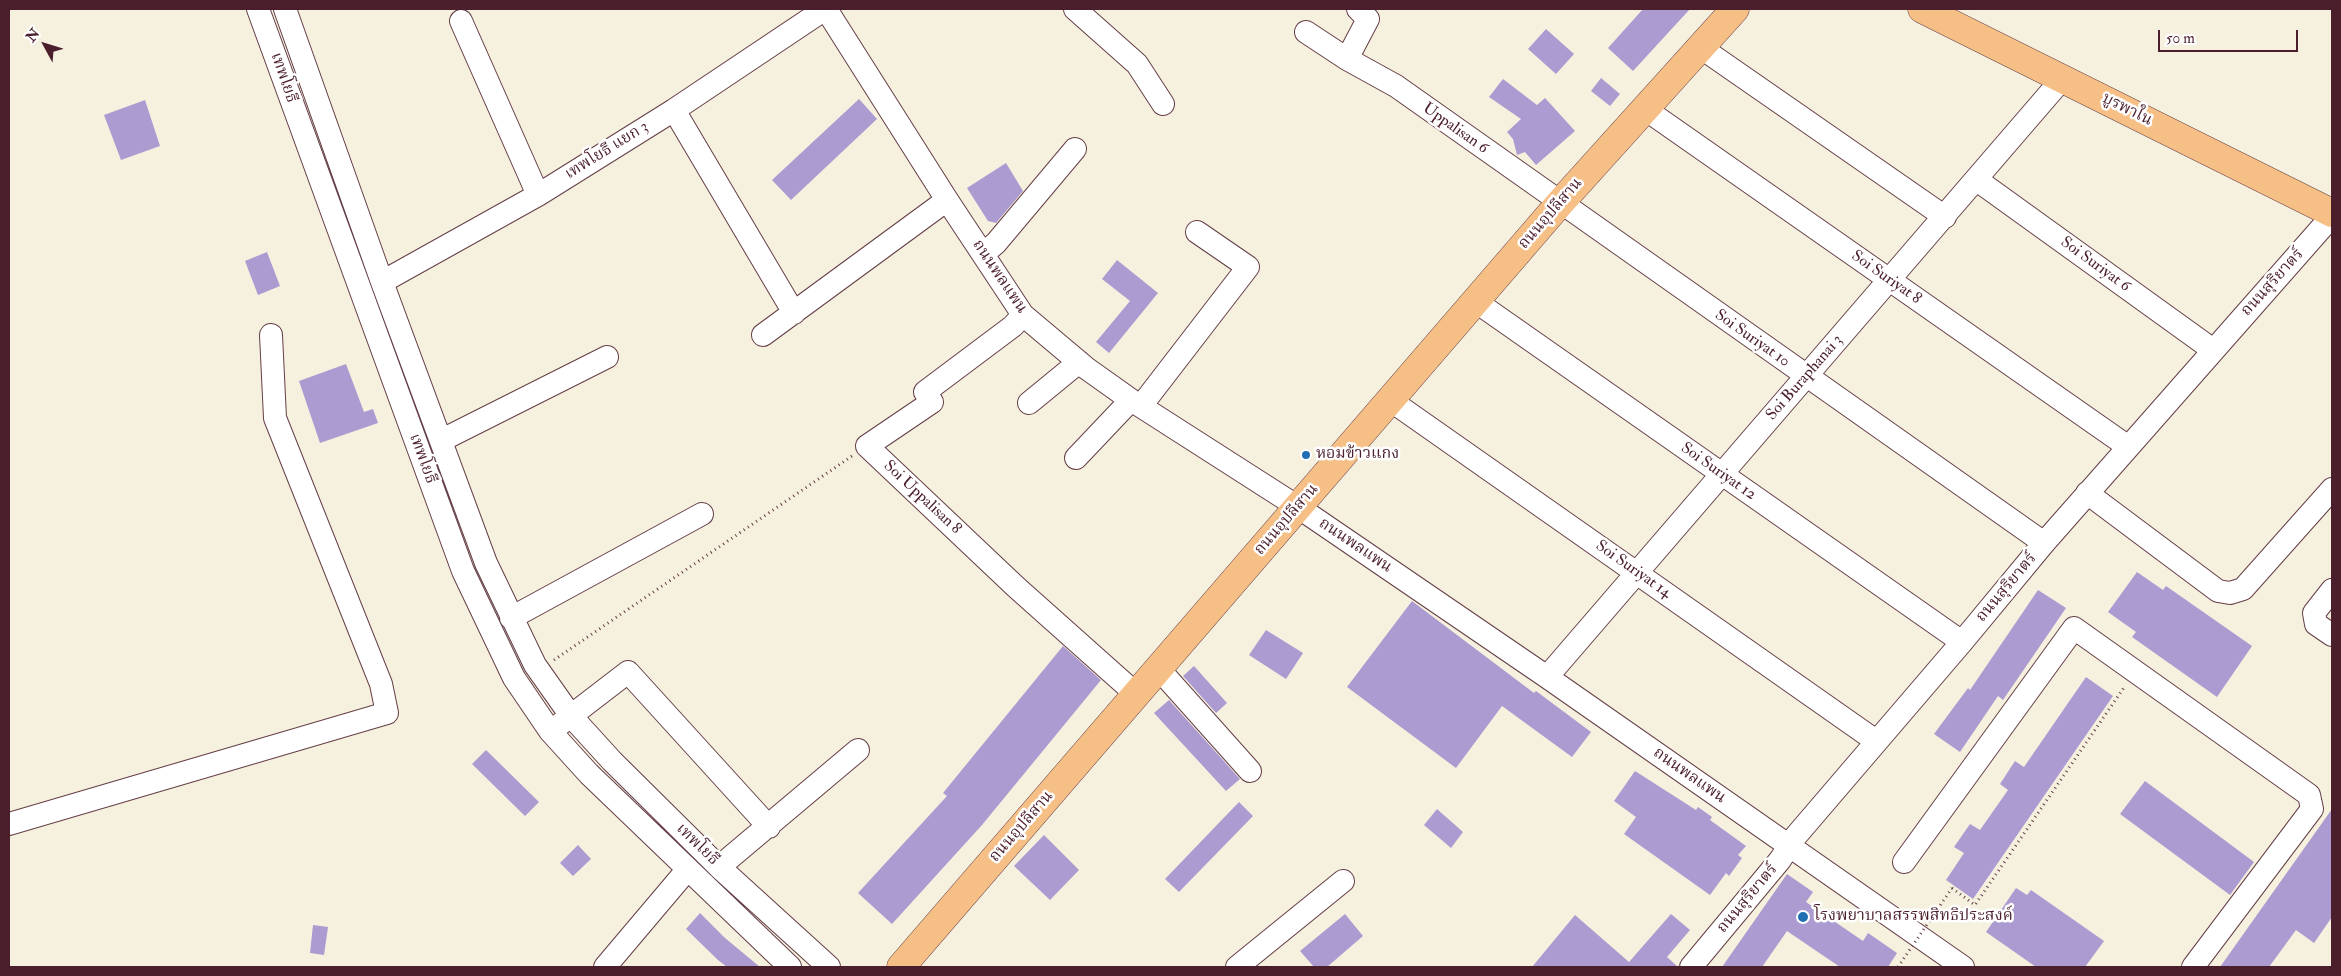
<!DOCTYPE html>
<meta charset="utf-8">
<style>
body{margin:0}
#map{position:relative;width:2341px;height:976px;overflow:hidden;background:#f6f0df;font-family:"IM FELL Double Pica",serif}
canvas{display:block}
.frame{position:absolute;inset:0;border:10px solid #4a1f2b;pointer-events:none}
.north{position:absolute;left:20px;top:20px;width:50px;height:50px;-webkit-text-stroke:4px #fff;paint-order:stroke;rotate:309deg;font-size:14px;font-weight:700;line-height:20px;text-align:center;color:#4a1f2b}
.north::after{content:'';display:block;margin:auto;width:18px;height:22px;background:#4a1f2b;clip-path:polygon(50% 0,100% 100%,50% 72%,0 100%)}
.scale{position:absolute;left:2158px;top:30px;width:140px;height:22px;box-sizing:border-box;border:2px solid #4a1f2b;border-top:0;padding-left:6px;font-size:15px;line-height:18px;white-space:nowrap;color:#4a1f2b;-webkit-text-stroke:4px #fff;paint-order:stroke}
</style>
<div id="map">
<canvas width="2341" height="976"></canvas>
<div class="frame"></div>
<div class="north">N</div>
<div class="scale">50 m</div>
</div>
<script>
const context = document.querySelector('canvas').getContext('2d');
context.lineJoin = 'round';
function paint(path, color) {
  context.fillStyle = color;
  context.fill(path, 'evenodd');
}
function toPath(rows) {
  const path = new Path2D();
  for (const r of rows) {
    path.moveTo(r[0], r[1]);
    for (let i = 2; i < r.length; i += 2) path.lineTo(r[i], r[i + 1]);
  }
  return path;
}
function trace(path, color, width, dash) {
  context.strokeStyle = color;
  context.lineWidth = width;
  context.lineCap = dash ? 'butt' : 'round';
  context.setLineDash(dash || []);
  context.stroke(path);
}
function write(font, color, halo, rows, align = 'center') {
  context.font = font + ' "IM FELL Double Pica","Noto Serif Thai",serif';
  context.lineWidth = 5;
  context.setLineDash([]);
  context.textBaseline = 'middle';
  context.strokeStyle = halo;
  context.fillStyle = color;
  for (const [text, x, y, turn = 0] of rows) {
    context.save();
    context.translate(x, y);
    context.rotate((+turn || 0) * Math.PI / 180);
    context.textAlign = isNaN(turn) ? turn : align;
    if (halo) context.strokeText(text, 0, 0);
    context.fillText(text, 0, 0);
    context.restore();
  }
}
const building = toPath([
 [1643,9,1690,9,1633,71,1608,48],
 [1546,29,1574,54,1556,74,1528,49],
 [1601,78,1620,94,1610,106,1591,91],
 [1503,79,1537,105,1545,98,1575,131,1536,165,1525,152,1517,155,1513,139,1507,132,1521,119,1489,97],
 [859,99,877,119,791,200,772,180],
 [145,100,160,146,121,160,104,115],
 [1006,163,1023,191,996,223,988,221,967,188],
 [267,252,280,286,258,295,245,261],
 [1117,260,1158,293,1109,353,1096,342,1130,301,1102,279],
 [346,364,364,412,373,409,378,423,320,443,299,381],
 [2137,572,2163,590,2166,586,2252,646,2217,697,2132,637,2136,632,2108,612],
 [2038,590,2066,608,2003,700,1998,696,1960,752,1934,734,1968,688,1970,690],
 [1412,601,1534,693,1536,691,1591,732,1572,757,1502,706,1456,768,1347,687],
 [1266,630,1303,653,1286,679,1249,655],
 [1063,646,1101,680,982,825,892,924,858,893,947,796,943,793],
 [1194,666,1227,703,1216,713,1183,676],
 [2086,677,2113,696,1973,899,1946,880,1964,853,1954,847,1970,824,1980,830,2008,790,2000,784,2015,761,2024,767],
 [1169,700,1240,779,1226,791,1154,713],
 [486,750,539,802,525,816,472,764],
 [1635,771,1696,810,1698,807,1712,817,1710,820,1746,846,1738,855,1742,858,1729,876,1726,873,1710,895,1624,834,1636,817,1614,801],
 [2145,781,2254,862,2230,895,2120,814],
 [1239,802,1253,816,1179,892,1165,879],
 [1437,809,1463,832,1451,848,1424,825],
 [2332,809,2332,917,2314,943,2296,930,2269,967,2220,967],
 [1044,835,1079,870,1050,900,1014,866],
 [578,845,591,859,573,876,560,863],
 [1787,874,1813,892,1806,902,1863,941,1868,933,1897,953,1888,967,1840,967,1787,931,1762,967,1722,967],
 [2016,888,2027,895,2031,890,2104,941,2085,967,2036,967,1986,932],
 [700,913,725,938,760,967,727,967,718,960,686,929],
 [1345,914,1363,936,1327,967,1314,967,1300,951],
 [1671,914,1690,930,1667,957,1678,967,1532,967,1575,915,1629,962],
 [313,925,328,927,324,955,310,953]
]);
const path = toPath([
 [554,660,852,456],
 [1952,888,1975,905,2125,686]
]);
const minor = toPath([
 [258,9,463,571,514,678,550,731,589,774,790,967],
 [285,9,382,282,486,563,535,665,571,716,612,761,719,867,829,967],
 [826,9,947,200,1023,315,1086,368,1131,400,1298,507,1547,677,1963,967],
 [1075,9,1137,64,1163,104],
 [461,21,538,195],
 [1306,32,1347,59,1396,86,2044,543],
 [1700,47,1945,217],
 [1347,59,1368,19,1358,9],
 [1645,109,2127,446],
 [674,110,794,313],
 [1977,180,2213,350],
 [983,254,996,243,1075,149],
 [382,282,538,195,674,110,825,9],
 [1475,301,1962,642],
 [1023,315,1013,326,925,392,932,402,867,446,1016,587,1136,694],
 [763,335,947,200],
 [1390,400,1876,741],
 [1029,403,1079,362],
 [1141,406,1248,267,1197,232],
 [442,440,607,357],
 [1076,458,1131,400],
 [2087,493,2218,591,2230,593,2243,589,2332,489],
 [2332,590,2314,613,2316,624,2332,635],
 [511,618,702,514],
 [1158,668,1250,771],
 [1547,677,2063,78],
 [559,725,628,672,769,827],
 [9,824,387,713,381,684,275,418,271,335],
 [1904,862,2074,628,2309,795,2312,809,2193,967],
 [719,867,858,750],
 [605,967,687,870],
 [1237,967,1343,881],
 [1691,967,1780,860,1795,837,1962,642,2044,543,2332,216]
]);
const major = toPath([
 [1922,9,2332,213],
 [901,967,1560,203,1735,9]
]);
const pathBridge = toPath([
 [1898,967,1952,888]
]);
const markers = [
 [1306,455,5,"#1f6fb2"],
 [1803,917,6,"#1f6fb2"]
];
const streetNames = [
 ["เทพโยธี",283,78,71],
 ["บูรพาใน",2127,110,27],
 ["Uppalisan 6",1455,129,35],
 ["เทพโยธี แยก 3",607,151,-32],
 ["ถนนอุปลีสาน",1551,214,-49],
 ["Soi Suriyat 6",2095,265,36],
 ["ถนนพลแพน",999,277,56],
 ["Soi Suriyat 8",1886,278,35],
 ["ถนนสุริยาตร์",2273,283,-48],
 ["Soi Suriyat 10",1752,339,35],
 ["Soi Buraphanai 3",1805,378,-49],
 ["เทพโยธี",422,459,70],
 ["Soi Suriyat 12",1718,472,35],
 ["Soi Uppalisan 8",922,498,43],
 ["ถนนอุปลีสาน",1287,520,-49],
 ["ถนนพลแพน",1355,546,34],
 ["Soi Suriyat 14",1633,570,35],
 ["ถนนสุริยาตร์",2007,588,-50],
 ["ถนนพลแพน",1689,776,35],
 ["ถนนอุปลีสาน",1022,827,-49],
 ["เทพโยธี",697,845,44],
 ["ถนนสุริยาตร์",1748,899,-50]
];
const poiNames = [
 ["หอมข้าวแกง",1316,455],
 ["โรงพยาบาลสรรพสิทธิประสงค์",1814,917]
];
paint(building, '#ac9bd1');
trace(minor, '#643e46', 24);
trace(major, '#643e46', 29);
trace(path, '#643e46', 3, [1, 4]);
trace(minor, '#fff', 22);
trace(major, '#f5bf86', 28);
trace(pathBridge, '#643e46', 3, [1, 4]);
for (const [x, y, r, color] of markers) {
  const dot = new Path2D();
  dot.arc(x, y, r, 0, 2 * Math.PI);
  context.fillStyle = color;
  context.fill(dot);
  trace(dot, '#fff', 2);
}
write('16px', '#4a1f2b', '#fff', streetNames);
write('16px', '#4a1f2b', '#fff', poiNames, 'left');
</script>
